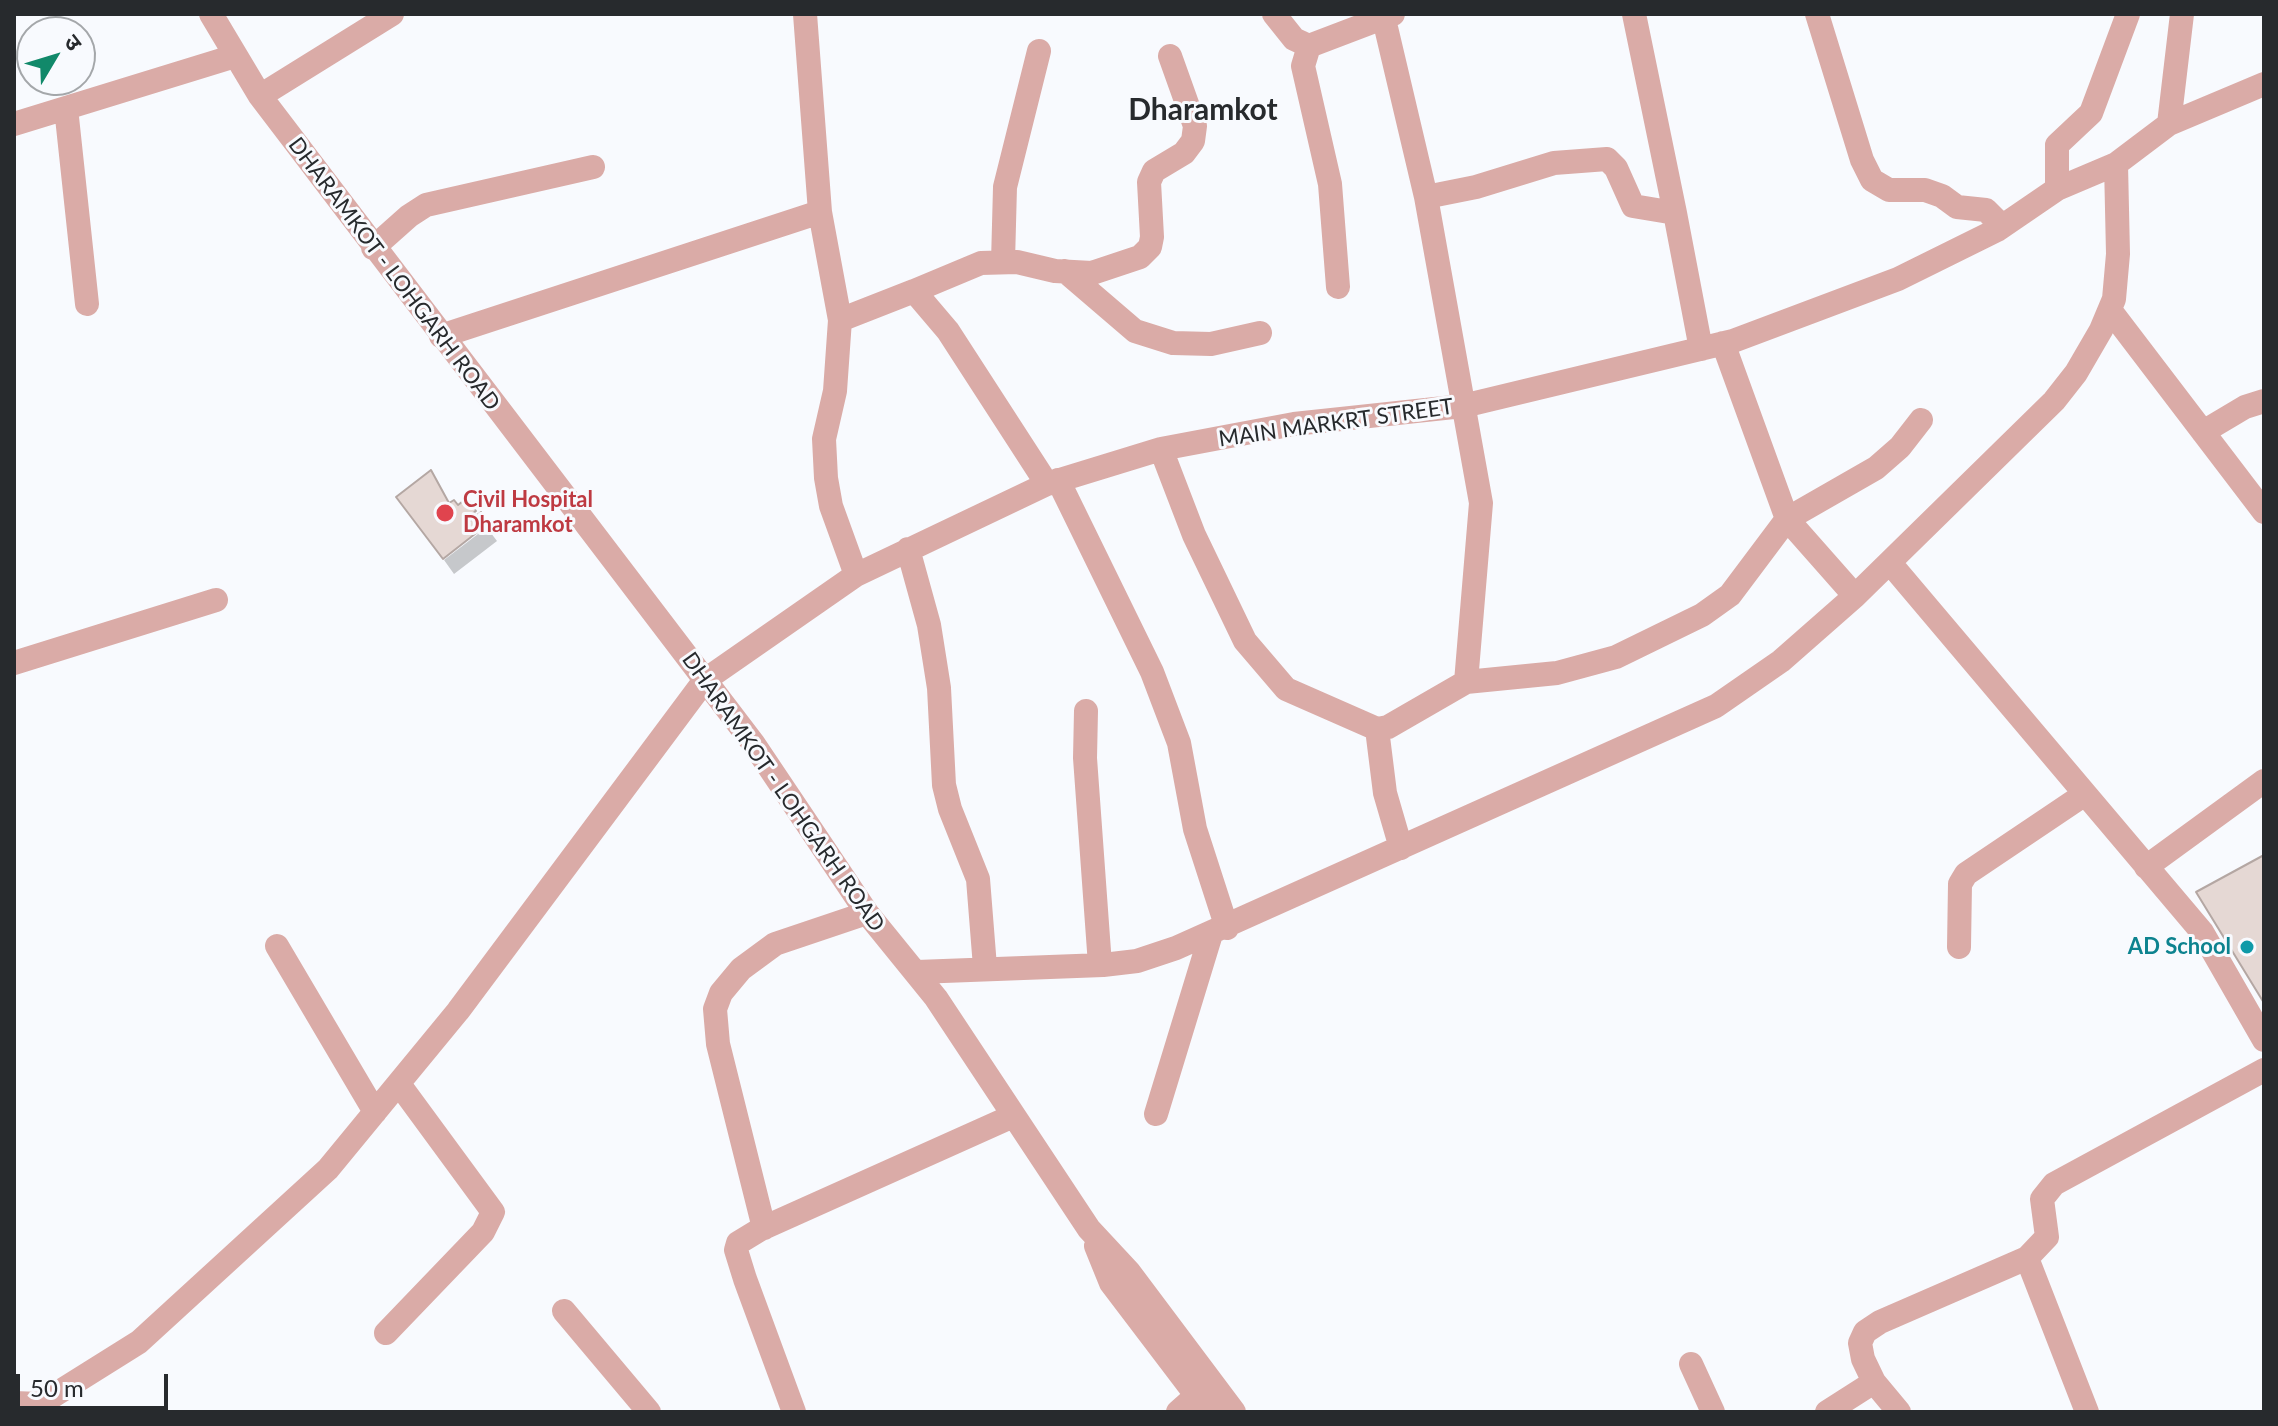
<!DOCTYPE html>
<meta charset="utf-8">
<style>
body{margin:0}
#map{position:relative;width:2278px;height:1426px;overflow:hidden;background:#f8fafe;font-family:Lato,"Noto Sans Devanagari",sans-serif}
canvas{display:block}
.frame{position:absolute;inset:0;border:16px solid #272a2d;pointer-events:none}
.north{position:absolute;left:16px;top:16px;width:80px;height:80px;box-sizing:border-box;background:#f8fafe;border:2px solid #a4a7aa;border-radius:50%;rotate:52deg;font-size:22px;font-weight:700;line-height:32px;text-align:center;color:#272a2d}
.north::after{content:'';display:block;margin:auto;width:28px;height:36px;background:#11896a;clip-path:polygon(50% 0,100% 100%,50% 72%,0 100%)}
.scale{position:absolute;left:16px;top:1374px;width:152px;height:36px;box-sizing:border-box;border:4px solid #272a2d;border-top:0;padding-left:10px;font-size:24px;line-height:28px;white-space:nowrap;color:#272a2d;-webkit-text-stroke:6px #f8fafe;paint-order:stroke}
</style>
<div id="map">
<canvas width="2278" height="1426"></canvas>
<div class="frame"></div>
<div class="north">उ</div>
<div class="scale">50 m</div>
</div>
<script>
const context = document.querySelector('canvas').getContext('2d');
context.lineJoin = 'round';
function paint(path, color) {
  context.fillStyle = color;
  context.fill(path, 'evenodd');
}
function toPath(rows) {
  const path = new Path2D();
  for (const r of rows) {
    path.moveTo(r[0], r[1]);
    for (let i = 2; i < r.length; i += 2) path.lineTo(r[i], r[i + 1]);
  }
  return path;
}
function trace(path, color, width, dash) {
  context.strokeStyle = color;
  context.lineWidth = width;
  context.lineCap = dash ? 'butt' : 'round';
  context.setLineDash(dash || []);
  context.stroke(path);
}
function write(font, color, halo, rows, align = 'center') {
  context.font = font + ' Lato,sans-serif';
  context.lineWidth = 6;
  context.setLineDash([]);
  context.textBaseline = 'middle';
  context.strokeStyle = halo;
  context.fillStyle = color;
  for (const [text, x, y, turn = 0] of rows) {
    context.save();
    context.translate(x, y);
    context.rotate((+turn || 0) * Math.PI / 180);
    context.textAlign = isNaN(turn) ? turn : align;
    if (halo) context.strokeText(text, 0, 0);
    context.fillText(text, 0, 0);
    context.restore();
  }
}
const shadow = toPath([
 [399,497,475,512,497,541,454,574,444,560,478,534,478,529,441,557]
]);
const building = toPath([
 [431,470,449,503,454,500,458,505,467,498,476,511,467,517,470,521,481,512,489,523,443,559,396,497,431,470],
 [2264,855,2264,1003,2196,892,2264,855]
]);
const minor = toPath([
 [211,14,260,96,753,743,867,913,936,998,1089,1229,1129,1272,1234,1412],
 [805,14,820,212,840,320,835,391,824,439,826,478,831,506,856,575],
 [1274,14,1294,39,1309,46,1393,14],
 [1634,14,1675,213],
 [1817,14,1862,160,1872,180,1889,190,1925,190,1942,196,1957,207,1986,210,2002,226],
 [1384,19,1426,197,1481,503,1466,682],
 [1309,46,1303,66,1330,184,1338,287],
 [260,96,392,14],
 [66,108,87,304],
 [14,124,235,56],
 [2169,124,2182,14],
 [2057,189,2057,145,2091,113,2128,14],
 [1426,197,1476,187,1554,163,1607,159,1616,168,1633,206,1675,213,1701,349],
 [373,248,409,216,426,205,593,167],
 [1003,262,1005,187,1039,51],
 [1065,271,1135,331,1173,343,1211,344,1260,333],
 [914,291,981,263,1017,262,1055,271,1092,273,1140,257,1150,247,1152,237,1149,182,1154,171,1184,153,1193,141,1195,126,1170,56],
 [2110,310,2264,512],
 [840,320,914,291,948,331,1047,484],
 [441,336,820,212],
 [1723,343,1787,519,1855,596],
 [2203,432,2245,407,2264,401],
 [1161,449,1194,535,1245,641,1286,689,1377,729],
 [1058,480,1152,672,1179,743,1195,829,1227,928],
 [908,549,929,625,939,688,944,785,950,809,978,879,985,967],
 [1890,563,2202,932,2264,1040],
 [14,663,216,600],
 [1086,711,1085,758,1100,965],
 [1401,848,1385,793,1377,729,1388,727,1466,682,1557,673,1616,657,1702,615,1730,595,1787,519,1876,468,1900,447,1921,420],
 [2146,867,2264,781],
 [277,946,375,1112],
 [1959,947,1960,884,1966,874,2085,794],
 [917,972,1103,965,1137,961,1176,948,1716,706,1781,661,1855,596,2054,401,2076,373,2101,330,2114,299,2118,254,2116,164,2169,124,2264,84],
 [1156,1114,1211,934],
 [764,1228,718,1044,715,1009,721,993,741,969,775,944,867,913],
 [1096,1246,1111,1283,1209,1412],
 [2027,1258,2047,1237,2042,1199,2054,1184,2264,1070],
 [564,1311,649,1412],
 [386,1333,483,1232,493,1212,399,1084],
 [1691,1364,1713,1412],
 [14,1403,40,1404,139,1342,328,1169,458,1011,705,680,856,575,1047,484,1161,449,1294,424,1463,406,1733,341,1898,279,1997,230,2057,189,2116,164],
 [794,1412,745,1279,736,1250,738,1243,761,1229,1013,1116],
 [1178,1412,1196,1396],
 [1827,1412,1874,1382],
 [1899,1412,1874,1382,1863,1359,1860,1343,1865,1332,1880,1322,2027,1258,2087,1412]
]);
const markers = [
 [445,513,10,"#e0444e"],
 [2247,947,8,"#0f9aa8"]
];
const streetNames = [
 ["DHARAMKOT - LOHGARH ROAD",394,274,53],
 ["MAIN MARKRT STREET",1336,423,-8],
 ["DHARAMKOT - LOHGARH ROAD",783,792,55]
];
const healthNames = [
 ["Civil Hospital",463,500],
 ["Dharamkot",463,525]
];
const cultureNames = [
 ["AD School",2231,947]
];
const districtNames = [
 ["Dharamkot",1203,110]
];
paint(shadow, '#0003');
paint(building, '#e5d8d4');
trace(building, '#b4a7a3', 2);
trace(minor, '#daaba7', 24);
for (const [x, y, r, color] of markers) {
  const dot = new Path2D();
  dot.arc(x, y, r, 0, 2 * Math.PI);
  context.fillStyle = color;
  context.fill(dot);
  trace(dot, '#f8fafe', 3);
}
write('22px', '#272a2d', '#f8fafe', streetNames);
write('bold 22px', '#be3a42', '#f8fafe', healthNames, 'left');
write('bold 22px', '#0d838f', '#f8fafe', cultureNames, 'right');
write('bold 30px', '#272a2d', '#f8fafe', districtNames);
</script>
